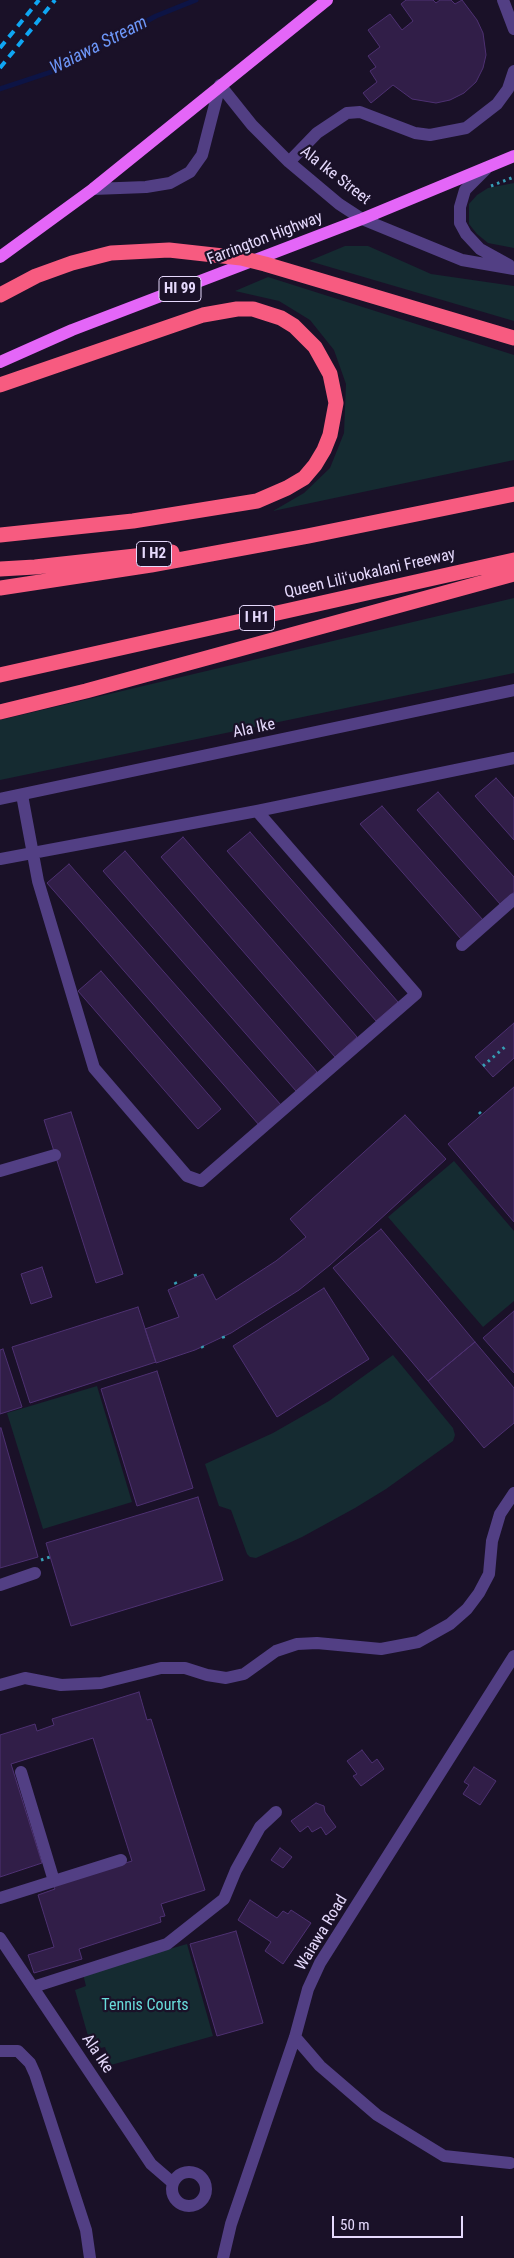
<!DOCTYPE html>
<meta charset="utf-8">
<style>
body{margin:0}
#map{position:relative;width:514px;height:2258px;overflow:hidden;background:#1a1128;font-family:"Roboto Condensed",sans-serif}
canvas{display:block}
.scale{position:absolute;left:332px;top:2216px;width:131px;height:22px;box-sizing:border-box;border:2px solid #e6dafd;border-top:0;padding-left:6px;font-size:15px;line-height:18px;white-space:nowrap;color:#e6dafd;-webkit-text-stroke:4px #1a1128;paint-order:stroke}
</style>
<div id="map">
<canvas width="514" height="2258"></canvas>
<div class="scale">50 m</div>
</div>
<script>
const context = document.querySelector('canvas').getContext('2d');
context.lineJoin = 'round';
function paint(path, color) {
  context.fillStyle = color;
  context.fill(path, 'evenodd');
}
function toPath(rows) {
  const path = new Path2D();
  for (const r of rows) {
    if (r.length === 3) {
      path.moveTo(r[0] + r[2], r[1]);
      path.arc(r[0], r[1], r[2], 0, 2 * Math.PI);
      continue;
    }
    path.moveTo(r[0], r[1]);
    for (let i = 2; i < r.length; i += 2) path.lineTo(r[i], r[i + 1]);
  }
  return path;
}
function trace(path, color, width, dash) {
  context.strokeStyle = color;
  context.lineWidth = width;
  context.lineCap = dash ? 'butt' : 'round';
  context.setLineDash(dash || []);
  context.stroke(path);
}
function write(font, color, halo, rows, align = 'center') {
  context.font = font + ' "Roboto Condensed",sans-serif';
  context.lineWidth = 4.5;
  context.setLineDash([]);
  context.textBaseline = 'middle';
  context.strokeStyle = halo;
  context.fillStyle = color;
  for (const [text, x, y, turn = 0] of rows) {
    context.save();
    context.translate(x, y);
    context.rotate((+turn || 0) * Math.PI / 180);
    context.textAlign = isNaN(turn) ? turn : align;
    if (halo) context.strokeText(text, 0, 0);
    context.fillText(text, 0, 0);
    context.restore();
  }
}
const green = toPath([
 [514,183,514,248,488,243,477,234,469,224,469,204,477,195,488,188],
 [345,246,368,246,431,274,514,286,514,321,309,261],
 [268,277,514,355,514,460,273,511,304,493,330,468,344,433,346,384,334,350,310,320,279,301,235,291],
 [514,598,514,673,0,780,0,720],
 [454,1161,514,1231,514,1301,483,1327,388,1217],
 [393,1355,453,1428,455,1435,453,1441,386,1489,355,1508,302,1537,256,1558,250,1557,247,1554,231,1510,219,1506,205,1464,273,1433,329,1401],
 [97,1386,132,1502,43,1529,7,1413],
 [187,1944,213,2036,111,2065,105,2047,92,2050,75,1990,86,1986,83,1974]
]);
const stream = toPath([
 [0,89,57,70,156,16,196,0]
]);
const building = toPath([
 [406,0,433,0,436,3,440,0,451,0,455,4,462,0,477,20,483,33,486,55,483,68,476,82,464,93,450,100,436,103,412,99,393,85,371,103,363,93,377,82,370,71,376,67,368,56,380,47,368,30,390,14,402,30,413,21,401,4,406,0],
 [496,778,514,798,514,840,475,796,496,778],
 [438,792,514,877,514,892,500,904,417,810,438,792],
 [382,806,483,920,461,939,360,824,382,806],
 [250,832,398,1002,376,1021,227,851,250,832],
 [183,837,357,1037,335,1057,161,857,183,837],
 [125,851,317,1072,296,1091,103,871,125,851],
 [69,864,281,1105,259,1125,47,883,69,864],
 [101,971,221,1109,198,1129,78,991,101,971],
 [514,1023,514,1058,493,1077,475,1057,514,1023],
 [514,1087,514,1222,448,1144,514,1087],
 [71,1112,123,1274,96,1283,44,1120,71,1112],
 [405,1115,446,1159,330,1265,299,1290,231,1333,195,1350,156,1363,145,1329,179,1317,168,1290,203,1274,216,1300,276,1261,306,1237,290,1219,405,1115],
 [381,1229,475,1342,428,1381,333,1268,381,1229],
 [42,1267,52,1297,31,1304,21,1274,42,1267],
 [324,1288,369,1359,277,1417,233,1346,324,1288],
 [138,1307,156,1362,30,1403,12,1347,138,1307],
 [514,1311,514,1373,483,1338,514,1311],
 [475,1342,514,1388,514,1423,484,1448,428,1381,475,1342],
 [3,1349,22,1407,0,1414,0,1350,3,1349],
 [157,1371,193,1488,137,1506,101,1389,157,1371],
 [1,1428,38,1557,0,1568,0,1428,1,1428],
 [198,1497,223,1580,71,1626,46,1543,198,1497],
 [139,1692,147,1720,151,1719,205,1890,161,1904,165,1916,160,1917,161,1922,79,1949,82,1959,34,1973,28,1955,54,1947,38,1895,55,1889,53,1885,132,1861,93,1738,11,1764,42,1863,0,1877,0,1735,35,1724,37,1731,54,1725,52,1719,139,1692],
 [362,1750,372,1763,377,1759,384,1769,361,1786,353,1776,357,1774,347,1761,362,1750],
 [474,1767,496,1781,480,1805,463,1794,469,1785,464,1782,474,1767],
 [316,1803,324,1806,325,1812,336,1827,326,1835,321,1827,312,1832,308,1826,300,1832,291,1821,316,1803],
 [280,1848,292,1857,283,1868,271,1860,280,1848],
 [250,1900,277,1918,283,1911,288,1914,291,1910,311,1923,283,1964,265,1951,271,1942,238,1920,250,1900],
 [236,1931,263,2023,217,2036,190,1944,236,1931]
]);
const path = toPath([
 [491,186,514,177],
 [483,1066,506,1046],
 [479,1112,481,1114],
 [195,1274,196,1277],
 [175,1282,177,1286],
 [223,1336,224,1339],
 [202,1346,203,1348],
 [41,1560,50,1557]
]);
const minor = toPath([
 [503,0,514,29],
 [220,85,252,125,289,162,339,204,362,219,462,260,514,269],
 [289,162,317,133,347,113,360,112,415,133,430,135,466,128,497,104,508,89,514,71],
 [486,169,465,190,460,207,460,223,466,234,480,249,509,265],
 [93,189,146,187,170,183,190,172,202,155,220,85],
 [22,795,38,881,94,1068,187,1176,201,1181,416,994,257,811],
 [0,799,514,690],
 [0,859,257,811,514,758],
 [462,945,514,899],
 [0,1171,55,1155],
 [0,1585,35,1573],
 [0,1685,25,1678,61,1685,101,1683,161,1668,185,1668,207,1675,226,1678,244,1674,276,1651,297,1644,317,1643,381,1649,418,1642,450,1624,467,1609,479,1593,489,1574,492,1541,500,1514,514,1493],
 [21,1772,54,1881],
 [0,1898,121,1860],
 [0,1938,151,2164,173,2183],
 [33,1987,167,1944,224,1899,236,1870,260,1827,276,1812],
 [295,2037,320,2066,377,2115,444,2156,510,2163],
 [0,2051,18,2051,30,2063,35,2074,86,2230,90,2258],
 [189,2189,17],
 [223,2258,231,2224,295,2037,308,1989,320,1963,514,1656]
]);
const major = toPath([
 [0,257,93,189,327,0],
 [0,362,72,330,362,219,514,156]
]);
const highway = toPath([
 [0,295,36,276,72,263,111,253,169,250,241,258,265,264,514,338],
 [0,385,203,315,237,309,253,309,281,318,294,326,315,347,330,374,336,403,330,435,324,450,315,465,304,478,287,488,257,501,133,521,0,535],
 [0,569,35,567,172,552],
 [0,588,151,565,308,536,514,494],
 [0,675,514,560],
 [0,712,86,691,514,574]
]);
const rail = toPath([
 [0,48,39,0],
 [0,68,55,0]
]);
const shields = [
 [180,289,42],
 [154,554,35],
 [257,618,35]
];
const shieldNames = [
 ["HI 99",180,289],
 ["I H2",154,554],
 ["I H1",257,618]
];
const streetNames = [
 ["Ala Ike Street",335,176,38],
 ["Farrington Highway",265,239,-21],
 ["Queen Liliʻuokalani Freeway",370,574,-13],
 ["Ala Ike",254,729,-12],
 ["Waiawa Road",322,1933,-59],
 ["Ala Ike",97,2054,56]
];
const parkNames = [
 ["Tennis Courts",145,2006]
];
const waterNames = [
 ["Waiawa Stream",99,46,-27]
];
paint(green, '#152b31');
trace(stream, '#0d1445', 5);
paint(building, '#311e48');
trace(building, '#4e3172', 1);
trace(path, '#369eb5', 3, [2.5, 4]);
trace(minor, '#523f84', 12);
trace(major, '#e466f8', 12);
trace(highway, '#f75b80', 15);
trace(rail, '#0fa6f3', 4, [8, 6]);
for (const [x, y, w] of shields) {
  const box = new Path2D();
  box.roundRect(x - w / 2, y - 12.5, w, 25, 4);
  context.fillStyle = '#1a1128';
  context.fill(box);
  trace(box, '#e6dafd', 1);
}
write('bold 15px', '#e6dafd', null, shieldNames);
write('16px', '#e6dafd', '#1a1128', streetNames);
write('16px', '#68dbda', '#1a1128', parkNames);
write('italic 18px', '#6d96f8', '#1a1128', waterNames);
</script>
